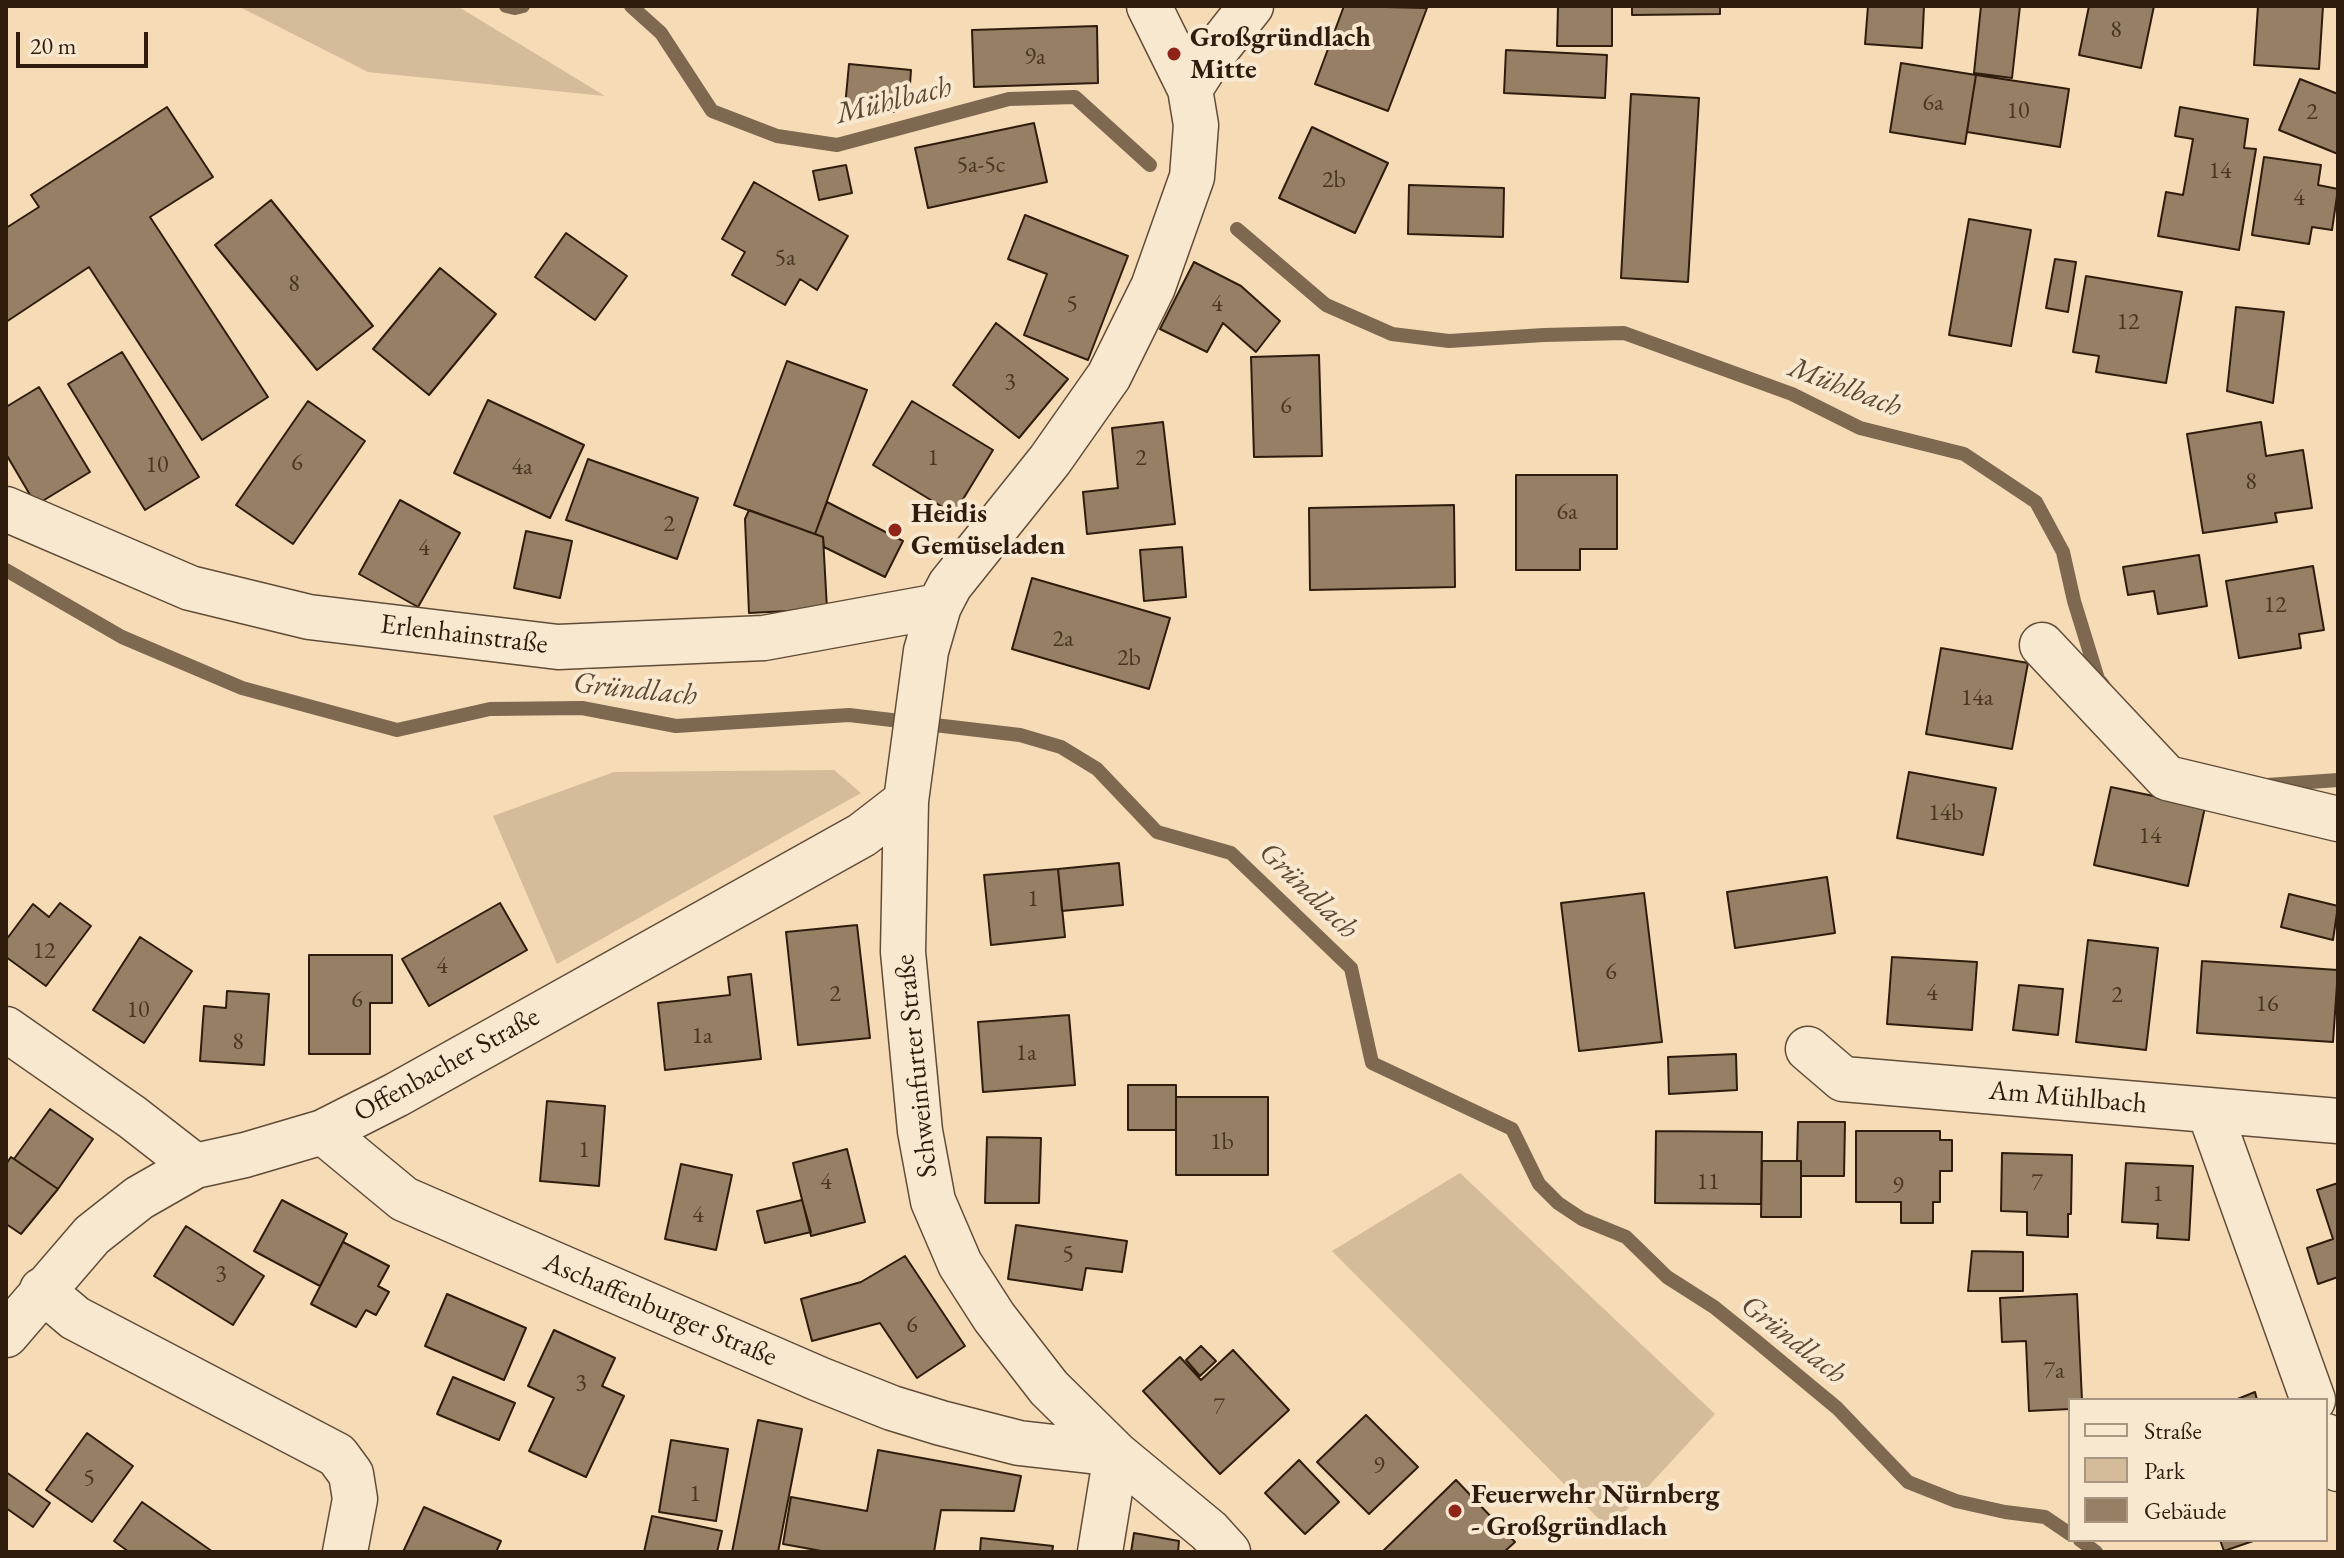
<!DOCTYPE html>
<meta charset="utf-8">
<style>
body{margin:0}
#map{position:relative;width:2344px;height:1558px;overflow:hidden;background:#f5dbb6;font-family:"EB Garamond",serif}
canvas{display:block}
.frame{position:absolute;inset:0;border:8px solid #301c0d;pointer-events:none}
.legend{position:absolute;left:2068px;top:1398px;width:260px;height:144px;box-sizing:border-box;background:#f8e8d0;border:2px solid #a89682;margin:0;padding:10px 14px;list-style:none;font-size:24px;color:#301c0d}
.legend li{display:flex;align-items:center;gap:16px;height:40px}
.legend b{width:40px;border:2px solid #a89682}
.scale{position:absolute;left:16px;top:32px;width:132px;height:36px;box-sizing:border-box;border:4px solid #301c0d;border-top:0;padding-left:10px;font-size:24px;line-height:28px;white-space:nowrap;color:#301c0d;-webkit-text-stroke:6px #f8e8d0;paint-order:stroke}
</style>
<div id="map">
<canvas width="2344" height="1558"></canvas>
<div class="frame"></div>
<ul class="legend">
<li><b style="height:10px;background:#f8e8d0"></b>Straße</li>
<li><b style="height:22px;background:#d4bb99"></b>Park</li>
<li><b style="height:22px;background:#967f65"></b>Gebäude</li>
</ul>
<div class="scale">20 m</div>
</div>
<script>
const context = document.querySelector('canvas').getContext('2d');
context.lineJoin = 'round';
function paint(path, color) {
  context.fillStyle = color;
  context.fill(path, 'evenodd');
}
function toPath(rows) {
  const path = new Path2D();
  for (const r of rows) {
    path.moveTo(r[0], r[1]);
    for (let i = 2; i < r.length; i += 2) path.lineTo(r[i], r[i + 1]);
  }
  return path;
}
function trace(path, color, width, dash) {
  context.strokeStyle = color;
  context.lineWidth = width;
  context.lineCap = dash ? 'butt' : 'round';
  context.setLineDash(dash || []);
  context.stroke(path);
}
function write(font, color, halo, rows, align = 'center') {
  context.font = font + ' "EB Garamond",serif';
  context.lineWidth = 8;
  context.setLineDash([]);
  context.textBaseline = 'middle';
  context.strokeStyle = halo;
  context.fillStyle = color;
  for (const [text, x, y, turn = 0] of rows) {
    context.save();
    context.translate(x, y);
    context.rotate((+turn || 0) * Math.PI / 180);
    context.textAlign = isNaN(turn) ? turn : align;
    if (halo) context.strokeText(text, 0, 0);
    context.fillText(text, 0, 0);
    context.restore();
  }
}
const green = toPath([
 [238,6,457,6,605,96,368,72],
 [834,770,861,793,557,964,493,816,614,772],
 [1460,1173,1715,1414,1609,1529,1332,1251]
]);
const stream = toPath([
 [506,6,515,8,523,6],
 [631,6,661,33,712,111,777,136,837,145,1009,99,1075,97,1150,165],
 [1237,229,1326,305,1392,334,1449,341,1544,335,1624,333,1792,394,1860,428,1964,454,2036,502,2063,552,2074,601,2098,679,2103,685],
 [6,570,122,637,242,688,397,730,490,709,582,708,676,726,849,715,1020,735,1061,747,1097,769,1157,832,1231,853,1351,968,1372,1063,1512,1129,1539,1184,1558,1203,1582,1219,1626,1237,1667,1277,1714,1307,1755,1340,1837,1408,1908,1482,1956,1501,2005,1512,2045,1517,2070,1534],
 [2267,785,2338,780],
 [2080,1540,2096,1552]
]);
const building = toPath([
 [1344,6,1427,8,1388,111,1315,84,1344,6],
 [1558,6,1612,6,1612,46,1557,46,1558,6],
 [1632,6,1720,6,1720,14,1632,15,1632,6],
 [1868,6,1924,6,1922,48,1865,44,1868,6],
 [1981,6,2020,6,2012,78,1974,73,1981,6],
 [2089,6,2154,6,2141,68,2079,55,2089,6],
 [2258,6,2323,6,2319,69,2254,65,2258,6],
 [1097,26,1098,83,974,87,972,30,1097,26],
 [1506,50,1607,55,1605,98,1504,93,1506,50],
 [1901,63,1976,75,1965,144,1890,132,1901,63],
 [849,64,911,70,909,98,896,96,894,112,845,107,849,64],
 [1976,75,2069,89,2060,147,1967,132,1976,75],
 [2300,79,2338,94,2338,154,2279,130,2300,79],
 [1631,94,1699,98,1688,282,1621,278,1631,94],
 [167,107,213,177,150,217,268,397,202,440,89,267,6,322,6,228,39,207,31,195,167,107],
 [2180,107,2248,119,2244,148,2256,149,2239,250,2158,236,2166,192,2183,195,2193,139,2175,136,2180,107],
 [1034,123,1047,182,928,208,915,148,1034,123],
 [1312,127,1388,163,1355,233,1279,198,1312,127],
 [2264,157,2321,165,2318,185,2338,189,2332,230,2312,227,2309,244,2252,235,2264,157],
 [846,165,852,193,819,200,813,171,846,165],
 [754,182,848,236,817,290,800,279,785,305,732,275,745,252,722,239,754,182],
 [1409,185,1504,188,1503,237,1408,234,1409,185],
 [271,200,373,326,317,370,215,245,271,200],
 [1025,215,1128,256,1088,360,1024,335,1047,274,1008,259,1025,215],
 [1969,219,2031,230,2011,346,1949,335,1969,219],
 [566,233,627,276,595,320,535,277,566,233],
 [2055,259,2076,262,2068,312,2046,308,2055,259],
 [1194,262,1241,286,1280,321,1256,352,1223,323,1207,352,1160,329,1194,262],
 [440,268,496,314,429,395,373,349,440,268],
 [2086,276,2182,292,2166,383,2096,372,2099,356,2073,352,2086,276],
 [2236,307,2284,312,2273,403,2227,391,2236,307],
 [996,323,1068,379,1019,438,953,385,996,323],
 [122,352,199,477,145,510,68,384,122,352],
 [1319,355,1322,456,1254,457,1251,357,1319,355],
 [787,361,867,390,815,534,734,505,787,361],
 [39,387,90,472,36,505,6,454,6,407,39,387],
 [488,400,584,445,550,518,454,473,488,400],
 [308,401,365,441,293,544,236,505,308,401],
 [912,401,993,450,954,514,873,465,912,401],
 [1163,422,1175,524,1087,534,1083,492,1118,488,1112,428,1163,422],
 [2261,422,2266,456,2303,450,2312,508,2275,513,2277,522,2203,533,2187,434,2261,422],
 [588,459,698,498,677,559,566,520,588,459],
 [1516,475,1617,475,1617,549,1580,549,1580,570,1516,570,1516,475],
 [400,500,460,533,418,607,359,574,400,500],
 [827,502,903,541,885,577,824,547,823,537,815,534,827,502],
 [1454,505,1455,587,1310,590,1309,508,1454,505],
 [749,510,823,537,827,609,749,613,745,519,749,510],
 [526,531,572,541,560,598,514,588,526,531],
 [1182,547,1186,597,1144,601,1140,550,1182,547],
 [2199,555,2207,606,2158,614,2154,591,2128,595,2123,567,2199,555],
 [2313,566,2324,630,2299,634,2301,648,2239,658,2226,581,2313,566],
 [1032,578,1170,618,1149,689,1012,649,1032,578],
 [1941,648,2028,663,2012,749,1926,734,1941,648],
 [1909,772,1996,788,1983,855,1897,838,1909,772],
 [2111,787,2205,807,2188,886,2094,865,2111,787],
 [1119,863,1123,905,1062,911,1058,869,1119,863],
 [1058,869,1065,937,991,945,984,875,1058,869],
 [1827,877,1835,933,1735,948,1727,892,1827,877],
 [1644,893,1662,1042,1579,1051,1561,903,1644,893],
 [2289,894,2338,906,2333,940,2281,927,2289,894],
 [60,903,91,926,46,986,6,957,6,940,33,904,49,917,60,903],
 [500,903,527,950,429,1006,402,959,500,903],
 [857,925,870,1038,798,1045,786,932,857,925],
 [140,937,192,971,144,1043,93,1010,140,937],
 [2088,940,2158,948,2146,1050,2076,1042,2088,940],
 [309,955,392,955,392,1003,370,1003,370,1054,309,1054,309,955],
 [1892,957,1977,962,1972,1030,1887,1024,1892,957],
 [2202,961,2338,970,2333,1042,2197,1033,2202,961],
 [751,974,761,1059,665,1070,658,1003,730,995,728,977,751,974],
 [2019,985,2063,989,2058,1035,2013,1030,2019,985],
 [227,991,269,994,264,1065,200,1061,204,1006,226,1008,227,991],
 [1069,1015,1075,1085,983,1092,978,1022,1069,1015],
 [1736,1054,1737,1090,1669,1094,1668,1057,1736,1054],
 [1128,1085,1176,1085,1176,1130,1128,1130,1128,1085],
 [1176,1097,1268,1097,1268,1175,1176,1175,1176,1097],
 [547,1101,605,1106,599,1186,540,1181,547,1101],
 [50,1109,93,1139,58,1189,14,1159,50,1109],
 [1798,1122,1845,1122,1844,1176,1801,1176,1801,1161,1797,1161,1798,1122],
 [1656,1131,1762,1132,1761,1204,1655,1203,1656,1131],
 [1856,1131,1940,1131,1940,1140,1952,1140,1952,1171,1940,1171,1940,1202,1933,1202,1933,1223,1901,1223,1901,1202,1856,1202,1856,1131],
 [987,1137,1041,1138,1039,1203,985,1203,987,1137],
 [847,1149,865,1222,811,1236,793,1163,847,1149],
 [2002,1153,2072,1155,2071,1214,2068,1214,2068,1237,2027,1235,2027,1212,2001,1211,2002,1153],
 [11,1157,58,1189,21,1234,6,1224,6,1164,11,1157],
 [1762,1161,1801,1161,1801,1217,1761,1217,1762,1161],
 [2126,1163,2193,1166,2189,1240,2157,1238,2158,1224,2122,1222,2126,1163],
 [681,1164,732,1175,716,1250,665,1239,681,1164],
 [2338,1183,2338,1277,2318,1284,2307,1248,2333,1239,2317,1190,2338,1183],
 [282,1200,347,1234,320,1286,254,1251,282,1200],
 [802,1200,811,1232,765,1243,757,1211,802,1200],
 [1016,1225,1127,1241,1122,1272,1086,1268,1082,1290,1008,1279,1016,1225],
 [186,1226,264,1276,233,1325,154,1276,186,1226],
 [343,1242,389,1266,378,1286,389,1292,376,1315,366,1310,356,1327,311,1304,343,1242],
 [1972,1251,2023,1252,2023,1291,1968,1291,1972,1251],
 [905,1256,965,1346,917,1378,880,1323,812,1341,801,1299,861,1282,905,1256],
 [447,1294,526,1328,504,1380,425,1346,447,1294],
 [2077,1294,2082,1400,2070,1400,2070,1409,2029,1411,2026,1341,2002,1342,2000,1298,2077,1294],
 [554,1330,615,1358,602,1386,624,1396,586,1477,529,1451,554,1398,528,1386,554,1330],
 [1201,1346,1216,1361,1200,1376,1186,1360,1201,1346],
 [1233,1350,1289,1410,1220,1474,1143,1391,1180,1357,1201,1380,1233,1350],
 [453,1377,515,1403,499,1440,437,1414,453,1377],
 [2255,1392,2257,1400,2235,1400,2255,1392],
 [1366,1415,1418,1467,1369,1514,1317,1462,1366,1415],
 [758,1420,802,1429,778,1552,732,1552,758,1420],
 [87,1433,133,1466,92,1522,46,1490,87,1433],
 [671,1440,728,1449,716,1521,659,1512,671,1440],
 [878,1450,1021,1476,1014,1511,941,1510,934,1552,827,1552,783,1544,791,1497,867,1511,878,1450],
 [1299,1460,1339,1502,1305,1534,1265,1493,1299,1460],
 [6,1472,50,1503,33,1527,6,1508,6,1472],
 [1456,1480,1515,1542,1504,1552,1382,1552,1456,1480],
 [142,1502,213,1552,129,1552,114,1541,142,1502],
 [424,1507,501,1541,496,1552,403,1552,424,1507],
 [652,1516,722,1531,717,1552,644,1552,652,1516],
 [1134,1533,1179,1541,1178,1552,1131,1552,1134,1533],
 [981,1538,1053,1546,1052,1552,980,1552,981,1538],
 [2220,1540,2256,1540,2224,1551,2220,1540]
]);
const minor = toPath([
 [1149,6,1190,89,1196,125,1192,177,1153,287,1109,376,1050,460,950,585,939,606,926,651,906,801,903,952,920,1131,933,1201,960,1264,994,1317,1049,1388,1116,1454,1209,1531,1228,1552],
 [1190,89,1210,58,1251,6],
 [6,509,190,588,309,617,558,647,764,638,939,606],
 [2042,645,2167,778,2338,819],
 [6,1029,132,1117,195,1166],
 [1808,1049,1843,1079,2338,1121],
 [2209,1110,2313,1400],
 [323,1132,404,1199,819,1379,892,1408,941,1423,1019,1443,1116,1454,1100,1552],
 [42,1290,75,1318,337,1455,351,1474,355,1499,345,1552],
 [6,1335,92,1235,139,1198,195,1166,245,1155,323,1132,396,1095,862,835,906,801],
 [2326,1436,2338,1469]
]);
const markers = [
 [1174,54,8,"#8f2418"],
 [895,530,8,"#8f2418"],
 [1455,1511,8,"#8f2418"]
];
const numberNames = [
 ["8",2116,30],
 ["9a",1035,57],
 ["6a",1933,103],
 ["10",2018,111],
 ["2",2312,112],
 ["5a-5c",981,165],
 ["14",2220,171],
 ["2b",1334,180],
 ["4",2299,198],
 ["5a",785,258],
 ["8",294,284],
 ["5",1072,304],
 ["4",1217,304],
 ["12",2128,322],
 ["3",1010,382],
 ["6",1286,406],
 ["1",933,458],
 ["2",1141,458],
 ["6",297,463],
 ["10",157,465],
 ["4a",522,467],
 ["8",2251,482],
 ["6a",1567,512],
 ["2",669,524],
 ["4",424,548],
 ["12",2275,605],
 ["2a",1063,639],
 ["2b",1129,658],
 ["14a",1977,698],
 ["14b",1946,813],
 ["14",2150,836],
 ["1",1033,899],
 ["12",44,951],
 ["4",442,966],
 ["6",1611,972],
 ["4",1932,993],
 ["2",835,994],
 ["2",2117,995],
 ["6",357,1000],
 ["16",2267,1004],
 ["10",138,1010],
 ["1a",702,1036],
 ["8",238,1042],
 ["1a",1026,1053],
 ["1b",1222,1142],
 ["1",584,1150],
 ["4",826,1182],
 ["11",1708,1182],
 ["7",2037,1183],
 ["9",1898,1186],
 ["1",2158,1194],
 ["4",698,1215],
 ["5",1068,1254],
 ["3",221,1274],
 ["6",912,1325],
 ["7a",2054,1371],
 ["3",581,1383],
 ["7",1219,1407],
 ["9",1379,1466],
 ["5",89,1478],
 ["1",695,1494]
];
const poiNames = [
 ["Großgründlach",1190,38],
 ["Mitte",1190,70],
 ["Heidis",911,514],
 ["Gemüseladen",911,546],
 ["Feuerwehr Nürnberg",1471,1495],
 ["- Großgründlach",1471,1527]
];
const streetNames = [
 ["Erlenhainstraße",464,635,7],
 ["Offenbacher Straße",447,1065,-29],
 ["Schweinfurter Straße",917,1066,-96],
 ["Am Mühlbach",2068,1098,5],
 ["Aschaffenburger Straße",660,1310,23]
];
const waterNames = [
 ["Mühlbach",894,101,-14],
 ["Mühlbach",1845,388,21],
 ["Gründlach",635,690,6],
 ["Gründlach",1308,891,44],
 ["Gründlach",1793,1340,38]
];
paint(green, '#d4bb99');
trace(stream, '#7e6850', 14);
paint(building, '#967f65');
trace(building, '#301c0d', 2);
trace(minor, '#614c37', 47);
trace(minor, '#f8e8d0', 44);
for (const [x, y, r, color] of markers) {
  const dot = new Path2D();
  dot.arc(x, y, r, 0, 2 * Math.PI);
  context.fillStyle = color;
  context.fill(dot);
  trace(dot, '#f8e8d0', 3);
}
write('24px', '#4a3523', null, numberNames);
write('bold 28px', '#301c0d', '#f8e8d0', poiNames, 'left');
write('28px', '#301c0d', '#f8e8d0', streetNames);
write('italic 30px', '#5e4834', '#f8e8d0', waterNames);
</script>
